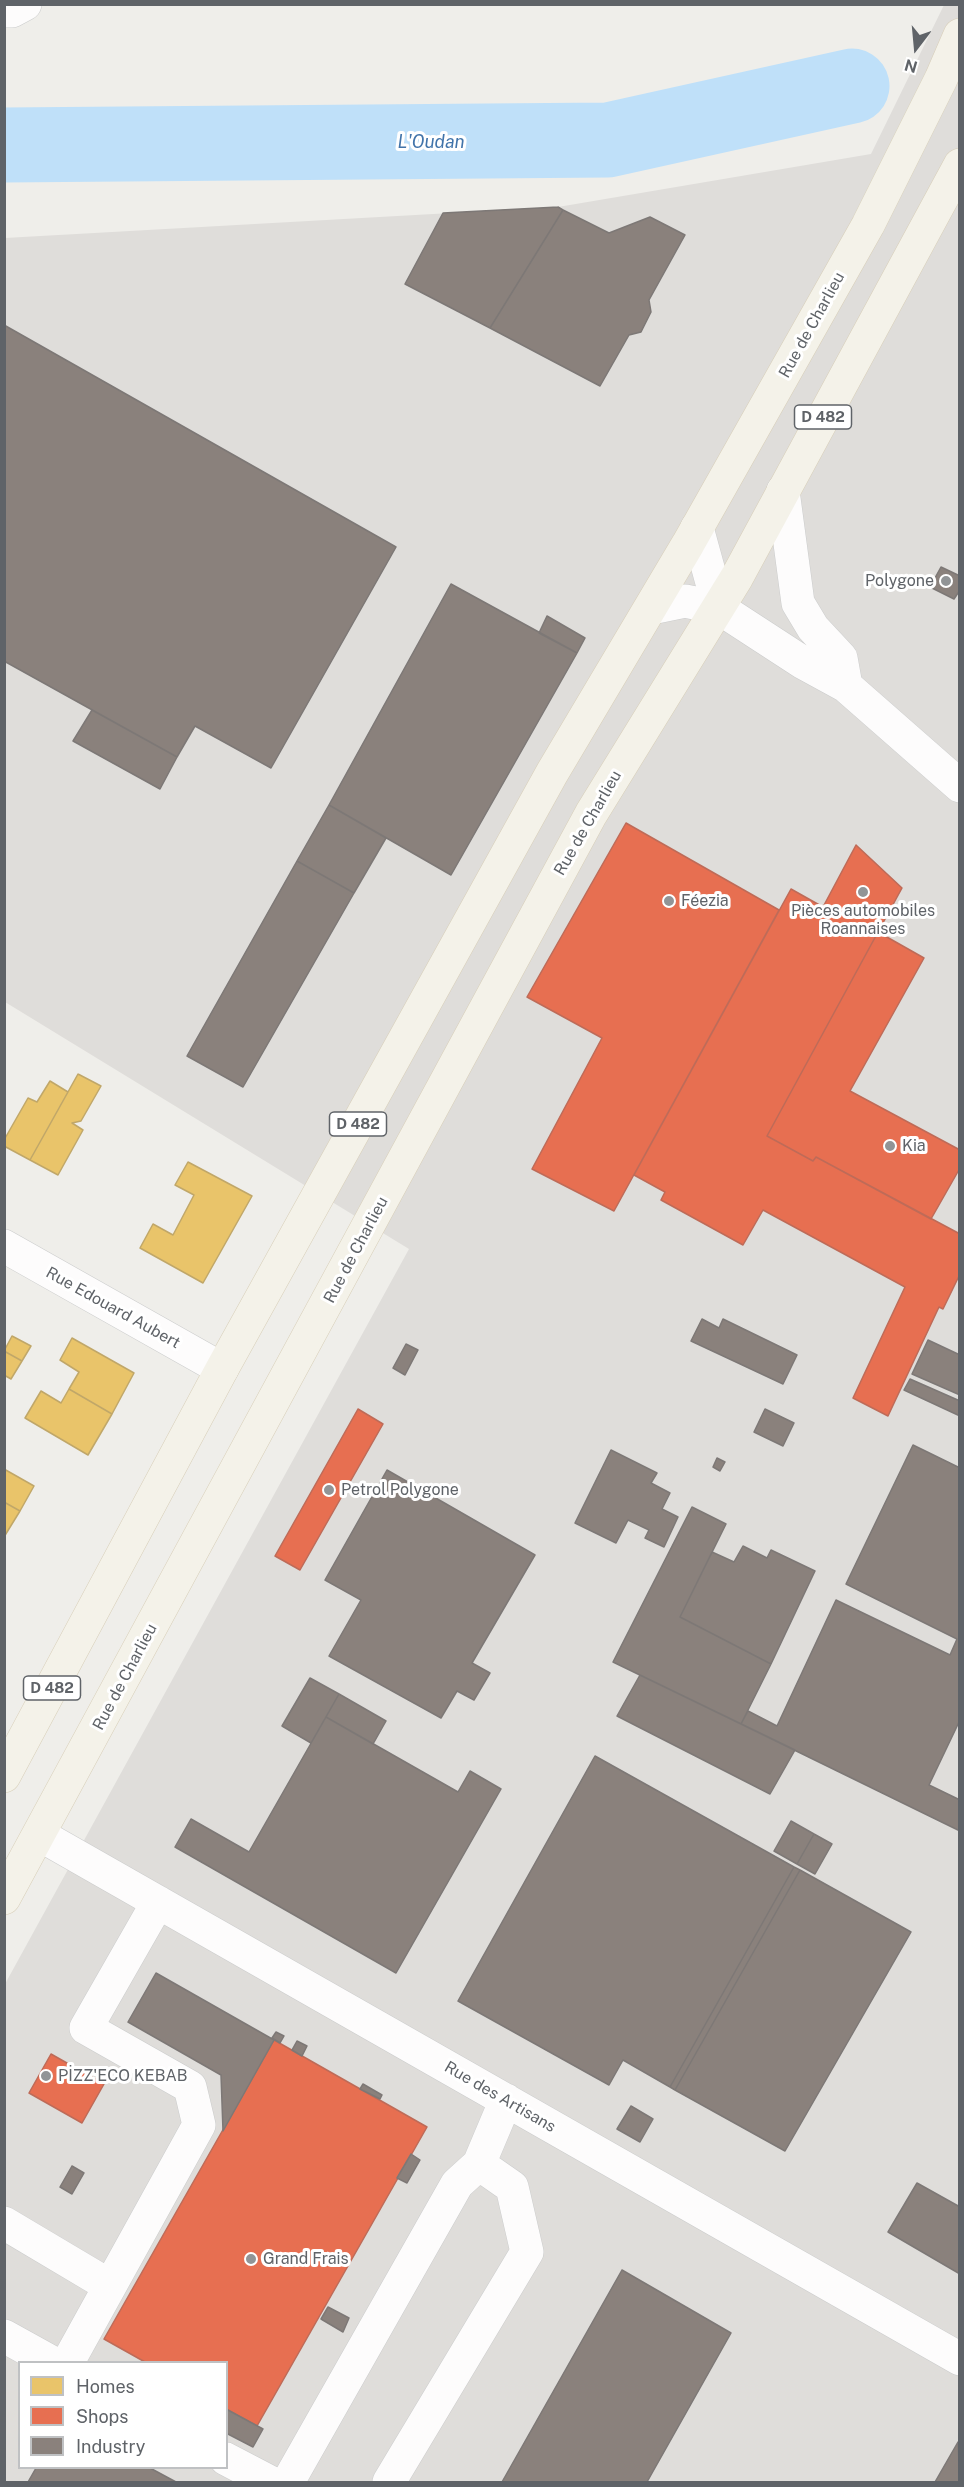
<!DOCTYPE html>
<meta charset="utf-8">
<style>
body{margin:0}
#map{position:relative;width:964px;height:2487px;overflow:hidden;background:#efeeea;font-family:"Public Sans",sans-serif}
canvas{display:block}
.frame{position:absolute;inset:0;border:6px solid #5f6368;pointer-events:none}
.legend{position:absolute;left:18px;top:2361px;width:210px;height:108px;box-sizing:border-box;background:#fff;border:2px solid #bfc1c3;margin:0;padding:8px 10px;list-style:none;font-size:18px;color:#5f6368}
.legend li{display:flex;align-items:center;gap:12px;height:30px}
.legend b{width:30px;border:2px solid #bfc1c3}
.north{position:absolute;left:886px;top:18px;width:60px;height:60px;-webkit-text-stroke:4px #fff;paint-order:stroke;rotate:196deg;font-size:16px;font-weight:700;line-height:24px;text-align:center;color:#5f6368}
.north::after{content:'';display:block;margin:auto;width:21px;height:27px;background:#5f6368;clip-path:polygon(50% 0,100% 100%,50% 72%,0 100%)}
</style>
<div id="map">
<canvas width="964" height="2487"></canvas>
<div class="frame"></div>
<ul class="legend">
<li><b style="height:16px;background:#e9c46a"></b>Homes</li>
<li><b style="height:16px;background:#e76f51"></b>Shops</li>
<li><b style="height:16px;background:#8a817c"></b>Industry</li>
</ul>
<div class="north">N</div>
</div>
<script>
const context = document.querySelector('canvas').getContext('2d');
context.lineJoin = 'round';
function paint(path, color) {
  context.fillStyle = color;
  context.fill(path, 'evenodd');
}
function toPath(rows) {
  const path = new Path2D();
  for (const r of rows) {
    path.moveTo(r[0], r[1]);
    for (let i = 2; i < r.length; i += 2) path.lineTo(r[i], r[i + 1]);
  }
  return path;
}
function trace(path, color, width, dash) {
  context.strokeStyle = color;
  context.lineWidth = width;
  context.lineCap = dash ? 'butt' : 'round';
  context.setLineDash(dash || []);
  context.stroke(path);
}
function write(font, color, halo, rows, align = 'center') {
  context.font = font + ' "Public Sans",sans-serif';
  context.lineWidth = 6;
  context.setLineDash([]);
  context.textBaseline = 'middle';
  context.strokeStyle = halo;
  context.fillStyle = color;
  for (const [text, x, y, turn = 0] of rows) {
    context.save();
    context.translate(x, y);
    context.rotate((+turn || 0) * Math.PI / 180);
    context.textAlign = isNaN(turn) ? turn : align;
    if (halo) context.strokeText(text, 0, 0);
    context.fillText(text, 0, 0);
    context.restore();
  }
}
const industrial = toPath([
 [944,5,959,5,959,2482,5,2482,5,1984,409,1249,5,1002,5,238,558,207,871,154],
 [20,2362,226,2362,226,2468,20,2468]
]);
const homes = toPath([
 [78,1074,101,1086,81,1121,72,1123,83,1130,58,1175,30,1160,78,1074],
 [50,1081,68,1092,30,1160,4,1146,4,1140,28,1098,37,1102,50,1081],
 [188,1162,252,1196,203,1283,140,1248,153,1224,173,1235,194,1195,175,1185,188,1162],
 [12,1336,31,1346,22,1361,4,1351,12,1336],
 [72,1338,134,1373,112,1414,69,1389,79,1372,60,1360,72,1338],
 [4,1351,22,1361,11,1379,4,1375,4,1351],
 [69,1389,112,1414,88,1455,25,1418,41,1391,61,1403,69,1389],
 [4,1469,34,1486,20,1511,4,1502,4,1469],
 [4,1502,20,1511,4,1537,4,1502]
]);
const shops = toPath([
 [626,823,779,910,614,1211,532,1169,602,1038,527,997,626,823],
 [856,845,902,888,767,1136,813,1161,816,1157,960,1234,960,1274,943,1309,939,1307,888,1416,853,1398,905,1287,763,1210,743,1245,661,1200,665,1192,634,1175,791,889,823,907,856,845],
 [878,932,924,958,850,1091,960,1150,960,1168,931,1219,816,1157,813,1161,767,1136,878,932],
 [358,1409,383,1424,300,1570,275,1556,358,1409],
 [274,2040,427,2127,257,2426,226,2409,226,2362,145,2362,104,2339,274,2040],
 [51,2054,104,2084,82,2123,29,2093,51,2054]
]);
const industry = toPath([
 [558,207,563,210,490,328,405,284,443,213,558,207],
 [563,210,609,233,650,217,685,235,649,300,651,312,641,332,629,335,600,386,490,328,563,210],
 [4,325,396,547,271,768,195,726,177,757,4,661,4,325],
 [941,567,960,576,960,590,954,599,930,587,941,567],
 [451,584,577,653,451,875,329,805,451,584],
 [547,616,585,638,577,653,539,633,547,616],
 [92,710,177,757,160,789,73,741,92,710],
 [329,805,386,838,354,893,297,861,329,805],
 [297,861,354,893,243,1087,187,1056,297,861],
 [702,1319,719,1328,723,1319,797,1355,783,1384,691,1341,702,1319],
 [928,1340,960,1355,960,1395,912,1374,928,1340],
 [406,1344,418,1350,405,1375,393,1368,406,1344],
 [910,1379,960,1401,960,1416,904,1390,910,1379],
 [765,1409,794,1423,783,1446,754,1432,765,1409],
 [913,1445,960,1468,960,1720,929,1785,960,1800,960,1831,741,1724,748,1711,777,1726,836,1600,950,1655,957,1639,846,1584,913,1445],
 [611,1450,657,1473,651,1483,670,1493,662,1509,678,1517,664,1547,645,1538,649,1530,628,1520,616,1543,575,1523,611,1450],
 [717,1458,725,1462,720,1471,713,1467,717,1458],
 [387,1470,535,1555,472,1663,490,1673,474,1700,457,1691,441,1718,329,1656,361,1600,325,1580,387,1470],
 [692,1507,726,1524,680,1617,771,1664,741,1724,613,1662,692,1507],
 [743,1546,767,1558,771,1550,815,1571,771,1664,680,1617,712,1552,734,1562,743,1546],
 [640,1675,795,1750,770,1794,617,1716,640,1675],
 [310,1678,339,1694,311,1743,282,1726,310,1678],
 [339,1694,386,1721,373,1744,326,1717,339,1694],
 [326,1717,458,1792,470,1771,501,1789,396,1973,175,1847,191,1819,249,1852,326,1717],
 [595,1756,794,1867,670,2087,623,2060,609,2085,458,2001,595,1756],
 [791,1821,814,1834,797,1864,774,1851,791,1821],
 [814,1834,832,1844,815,1874,797,1864,814,1834],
 [794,1867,800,1870,675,2090,670,2087,794,1867],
 [800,1870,911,1932,785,2151,675,2090,800,1870],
 [156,1973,274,2040,223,2131,221,2075,128,2022,156,1973],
 [276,2032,284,2036,280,2043,272,2038,276,2032],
 [297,2041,307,2046,302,2056,292,2050,297,2041],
 [363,2084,382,2095,380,2099,360,2089,363,2084],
 [631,2106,653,2119,640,2142,617,2129,631,2106],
 [411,2154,420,2160,407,2183,397,2178,411,2154],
 [72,2166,84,2173,72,2194,60,2187,72,2166],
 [917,2183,960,2207,960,2274,888,2232,917,2183],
 [622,2270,731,2333,647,2482,502,2482,622,2270],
 [328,2307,349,2318,343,2332,321,2319,328,2307],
 [226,2409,263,2429,253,2447,226,2433,226,2409],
 [958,2442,960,2482,935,2482,958,2442],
 [36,2468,150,2468,176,2482,28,2482,36,2468]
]);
const river = toPath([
 [4,145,608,140,852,86]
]);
const minor = toPath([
 [4,11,12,11,25,4],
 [783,491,798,603,813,628,841,658,846,686],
 [697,528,719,608,802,662,846,686,960,786],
 [651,608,685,601,719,608],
 [4,1246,222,1369],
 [40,1835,960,2359],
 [4,2223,110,2286],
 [4,2336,51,2362],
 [68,2362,199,2125,190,2087,86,2028,158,1902],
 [226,2459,270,2482],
 [288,2482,457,2184,479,2164],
 [389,2482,527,2252,512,2187,479,2164,506,2100]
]);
const major = toPath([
 [4,1776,222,1369,552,773,688,544,868,225,941,79,960,35],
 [4,1898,591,814,737,577,960,165]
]);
const markers = [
 [946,581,6,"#919496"],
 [863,892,6,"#919496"],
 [669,901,6,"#919496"],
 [890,1146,6,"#919496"],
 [329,1490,6,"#919496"],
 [46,2076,6,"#919496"],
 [251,2259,6,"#919496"]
];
const shields = [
 [823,417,57],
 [358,1124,57],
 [52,1688,57]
];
const shieldNames = [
 ["D 482",823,417],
 ["D 482",358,1124],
 ["D 482",52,1688]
];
const streetNames = [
 ["Rue de Charlieu",812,325,-61],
 ["Rue de Charlieu",588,823,-60],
 ["Rue de Charlieu",356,1250,-62],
 ["Rue Edouard Aubert",113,1308,29],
 ["Rue de Charlieu",125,1677,-62],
 ["Rue des Artisans",500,2097,30]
];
const poiNames = [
 ["Polygone",934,581,"right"],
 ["Féezia",681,901],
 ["Pièces automobiles",863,911,"center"],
 ["Roannaises",863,929,"center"],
 ["Kia",902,1146],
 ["Petrol Polygone",341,1490],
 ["PİZZ'ECO KEBAB",58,2076],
 ["Grand Frais",263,2259]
];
const waterNames = [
 ["L'Oudan",431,142]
];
paint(industrial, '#dfddda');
paint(homes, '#e9c46a');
trace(homes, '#c0a769', 1.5);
paint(shops, '#e76f51');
trace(shops, '#be6b58', 1.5);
paint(industry, '#8a817c');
trace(industry, '#7d7876', 1.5);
trace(river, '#bfe0f9', 75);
trace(minor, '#cbcccc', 34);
trace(major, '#d7ceb8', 34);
trace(minor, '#fdfcfc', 33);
trace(major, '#f4f2e9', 33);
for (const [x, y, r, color] of markers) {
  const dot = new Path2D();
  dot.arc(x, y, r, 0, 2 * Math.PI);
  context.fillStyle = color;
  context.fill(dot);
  trace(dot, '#fff', 2);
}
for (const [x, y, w] of shields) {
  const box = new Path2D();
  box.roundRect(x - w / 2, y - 12, w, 24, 4.5);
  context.fillStyle = '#fff';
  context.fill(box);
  trace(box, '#5f6368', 1.5);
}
write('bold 15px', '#5f6368', null, shieldNames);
write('16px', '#5f6368', '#fff', streetNames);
write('16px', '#5f6368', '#fff', poiNames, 'left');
write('italic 18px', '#4174aa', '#fff', waterNames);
</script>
